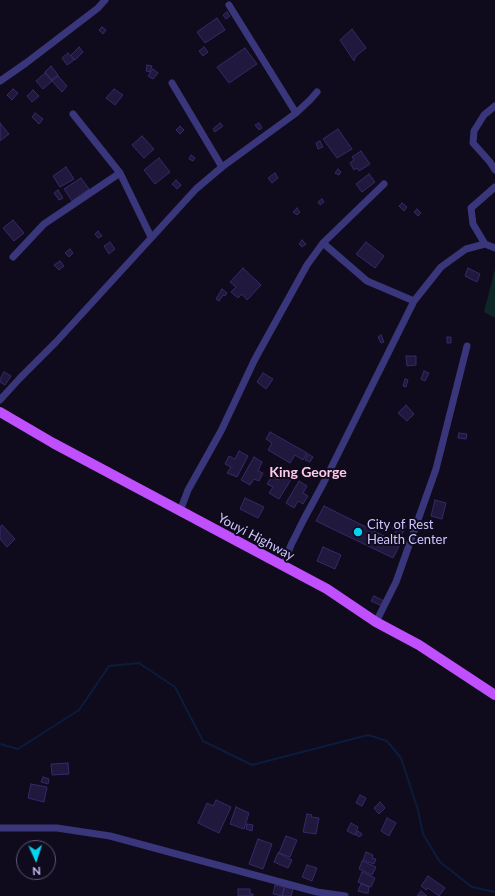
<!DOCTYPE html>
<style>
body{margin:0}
#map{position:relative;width:495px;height:896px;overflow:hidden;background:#0f0b1c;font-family:Lato,sans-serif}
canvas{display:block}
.north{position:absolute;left:16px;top:840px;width:40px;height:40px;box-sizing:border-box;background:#0f0b1c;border:1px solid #5b5677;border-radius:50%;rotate:177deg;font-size:11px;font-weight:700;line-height:16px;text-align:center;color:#cec7ff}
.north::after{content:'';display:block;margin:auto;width:14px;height:18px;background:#02d4f0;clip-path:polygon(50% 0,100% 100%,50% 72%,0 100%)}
</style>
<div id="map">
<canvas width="495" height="896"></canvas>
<div class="north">N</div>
</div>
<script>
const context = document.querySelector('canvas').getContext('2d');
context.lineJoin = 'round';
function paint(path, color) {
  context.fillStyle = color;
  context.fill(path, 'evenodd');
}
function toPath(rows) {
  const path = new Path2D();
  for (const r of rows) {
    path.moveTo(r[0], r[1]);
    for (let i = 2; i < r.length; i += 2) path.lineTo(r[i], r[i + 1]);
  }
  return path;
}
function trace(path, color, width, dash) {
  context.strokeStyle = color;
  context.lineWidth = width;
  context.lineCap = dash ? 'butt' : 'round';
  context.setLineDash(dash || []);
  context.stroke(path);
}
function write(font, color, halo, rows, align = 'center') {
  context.font = font + ' Lato,sans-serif';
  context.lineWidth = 4;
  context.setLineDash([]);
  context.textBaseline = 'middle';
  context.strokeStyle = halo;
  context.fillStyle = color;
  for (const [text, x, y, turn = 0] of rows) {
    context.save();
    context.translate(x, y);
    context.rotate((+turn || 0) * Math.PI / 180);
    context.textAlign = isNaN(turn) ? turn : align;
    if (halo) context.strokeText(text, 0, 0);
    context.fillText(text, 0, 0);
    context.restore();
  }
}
const green = toPath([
 [495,269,495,318,484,312]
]);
const stream = toPath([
 [0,744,18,749,79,710,109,666,139,663,175,687,203,741,252,765,368,735,387,741,401,758,418,810,423,834,440,862,472,887,495,892]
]);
const building = toPath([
 [227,12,230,16,226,19,223,15,227,12],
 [217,18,225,30,205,43,197,32,217,18],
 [102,27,106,30,103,34,99,30,102,27],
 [352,29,366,48,356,56,354,61,340,40,352,29],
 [79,47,83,52,75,60,71,55,79,47],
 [204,47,208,52,203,56,199,51,204,47],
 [245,48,257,64,229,83,217,67,245,48],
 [68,53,74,60,67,65,62,58,68,53],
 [147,65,152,66,150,72,146,71,147,65],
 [51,66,58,75,52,80,45,72,51,66],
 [153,69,158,73,153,79,148,76,153,69],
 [45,73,52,81,43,89,36,81,45,73],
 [58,76,67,86,62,92,52,81,58,76],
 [13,89,18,93,12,100,7,95,13,89],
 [114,89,123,95,115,105,106,98,114,89],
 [33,90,39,96,32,102,27,96,33,90],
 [35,113,43,119,39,124,32,117,35,113],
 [0,123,9,134,0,141,0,123],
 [220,123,223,126,215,132,213,129,220,123],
 [259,123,262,128,259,130,255,125,259,123],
 [180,126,184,130,180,134,176,130,180,126],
 [338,129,352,149,337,158,323,139,338,129],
 [142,136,154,149,144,158,132,145,142,136],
 [320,141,323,147,318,149,316,143,320,141],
 [361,151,370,164,359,171,357,168,354,170,350,163,354,160,352,157,361,151],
 [191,155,195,158,193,161,189,159,191,155],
 [159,158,170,172,155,184,144,170,159,158],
 [66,167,74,179,60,187,53,176,66,167],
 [338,169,341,172,339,175,335,173,338,169],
 [275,173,278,178,272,183,268,178,275,173],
 [369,174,375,182,362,192,356,184,369,174],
 [81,178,89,189,72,201,64,189,81,178],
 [176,180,181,185,177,189,172,184,176,180],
 [58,190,63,198,59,200,54,193,58,190],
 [322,199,324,202,320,205,318,202,322,199],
 [402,203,407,207,404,211,399,206,402,203],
 [297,208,300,212,297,215,293,212,297,208],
 [417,209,421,213,418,216,414,212,417,209],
 [13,220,24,233,14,241,3,228,13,220],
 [98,231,102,236,98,238,95,234,98,231],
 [302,240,306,244,302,247,299,244,302,240],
 [110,242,115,249,109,254,104,246,110,242],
 [366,242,384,256,375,268,356,254,366,242],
 [70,249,73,253,69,257,65,253,70,249],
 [60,261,64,266,59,270,54,265,60,261],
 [243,268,261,285,247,300,242,294,238,298,231,292,236,287,230,282,243,268],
 [468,268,480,274,477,282,465,276,468,268],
 [222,289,227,293,225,296,223,295,219,301,216,299,222,289],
 [381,335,384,342,381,343,378,337,381,335],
 [447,337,451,337,451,343,447,343,447,337],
 [406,356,416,356,416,365,407,366,406,356],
 [424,371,429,373,425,381,421,379,424,371],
 [4,372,11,376,5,385,0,382,0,379,4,372],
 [263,373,273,379,266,389,257,382,263,373],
 [405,379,408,380,406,387,403,386,405,379],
 [406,405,414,414,407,421,398,413,406,405],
 [270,432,307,453,303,460,295,455,290,463,268,450,272,443,266,439,270,432],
 [459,433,467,434,466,439,458,438,459,433],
 [239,451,248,456,237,477,227,473,231,467,225,464,229,456,235,459,239,451],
 [308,454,313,457,310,462,305,460,308,454],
 [254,457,262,462,258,471,263,473,259,481,254,479,250,485,241,480,254,457],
 [282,472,292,478,279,499,269,493,273,487,267,484,272,476,278,480,282,472],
 [299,481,307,486,303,493,308,496,303,504,298,501,294,508,286,503,299,481],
 [245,498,264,507,258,518,240,509,245,498],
 [435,500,446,503,442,519,431,516,435,500],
 [324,506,400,544,393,558,316,521,324,506],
 [395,521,399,523,395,530,392,528,395,521],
 [400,523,406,526,401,536,395,533,400,523],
 [2,525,15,539,7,547,0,539,0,527,2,525],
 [323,547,341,555,335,569,317,561,323,547],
 [374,596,384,601,382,606,371,601,374,596],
 [68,763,69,774,52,775,51,764,68,763],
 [43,777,49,779,48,784,41,782,43,777],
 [31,784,47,787,44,802,28,798,31,784],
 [360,795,366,798,362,806,356,803,360,795],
 [216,800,231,807,219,833,198,823,207,803,213,806,216,800],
 [380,802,385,808,379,814,374,808,380,802],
 [236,807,249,813,244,829,230,824,236,807],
 [307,814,312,815,311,817,319,818,316,834,303,832,307,814],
 [387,818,396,823,389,836,381,831,387,818],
 [351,823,358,827,355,835,347,831,351,823],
 [247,824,253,825,252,831,246,829,247,824],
 [358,831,362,834,360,837,356,835,358,831],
 [286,836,297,840,290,857,279,853,286,836],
 [258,839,272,844,263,869,249,864,258,839],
 [366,852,373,855,372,858,376,859,374,864,363,860,366,852],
 [278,853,292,860,288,868,274,862,278,853],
 [362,861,376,867,372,875,359,869,362,861],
 [307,865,317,868,312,881,302,877,307,865],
 [362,872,375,878,371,887,358,882,362,872],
 [428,876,445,888,439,896,428,888,426,890,421,886,428,876],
 [361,884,369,887,368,893,365,893,358,891,361,884],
 [275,885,284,887,282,896,273,894,275,885],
 [285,887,293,889,291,896,282,896,285,887],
 [238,889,250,889,250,894,253,894,253,896,238,896,238,889],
 [421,891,427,896,417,896,421,891]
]);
const street = toPath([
 [229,5,296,113],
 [0,81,26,63,98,8,105,0],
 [172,83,222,167],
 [495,106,484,115,474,131,473,143,490,162,495,170],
 [73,114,120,173,151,237],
 [323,243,367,281,414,301],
 [485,244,473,224,471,208,495,187],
 [13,257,44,224,120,173],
 [0,400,20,378,56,342,196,189,222,167,296,113,310,100,317,92],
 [180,511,188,490,221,431,255,359,307,265,323,243,384,184],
 [283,566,291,545,304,519,324,482,414,301,441,267,466,249,485,244,495,248],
 [376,622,396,582,436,469,467,346],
 [0,828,57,828,110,836,317,892,345,896]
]);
const primary = toPath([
 [0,412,53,443,327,589,376,622,419,645,495,695]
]);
const markers = [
 [358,532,5,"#02d4f0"]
];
const poiNames = [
 ["City of Rest",367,525],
 ["Health Center",367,540]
];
const streetNames = [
 ["Youyi Highway",256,537,28]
];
const neighbourhoodNames = [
 ["King George",308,472]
];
paint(green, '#0f2626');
trace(stream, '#0b1c3c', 2);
paint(building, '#20183d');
trace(building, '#372a69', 1);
trace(street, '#3a367b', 7);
trace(primary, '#c04ffe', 10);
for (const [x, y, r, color] of markers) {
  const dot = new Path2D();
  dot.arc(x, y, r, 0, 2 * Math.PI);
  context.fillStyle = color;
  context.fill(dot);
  trace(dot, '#0f0b1c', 1.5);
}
write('13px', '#cec7ff', '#0f0b1c', poiNames, 'left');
write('13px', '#cec7ff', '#0f0b1c', streetNames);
write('bold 14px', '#ffc9ea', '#0f0b1c', neighbourhoodNames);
</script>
